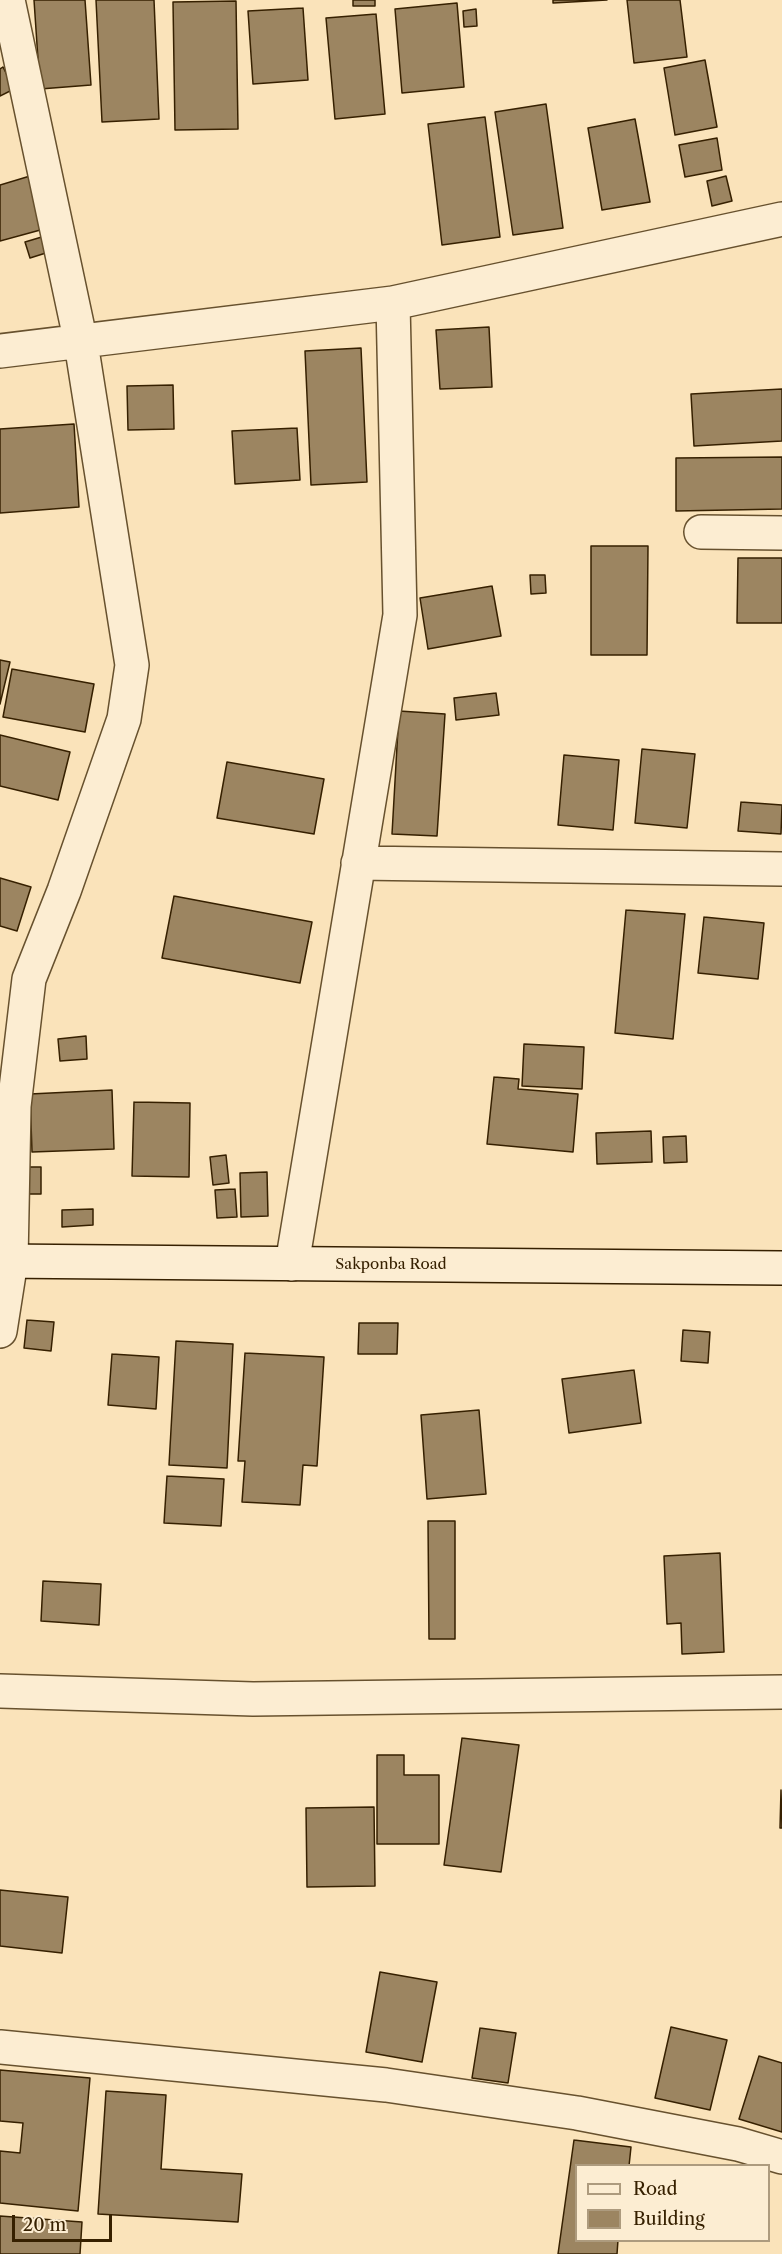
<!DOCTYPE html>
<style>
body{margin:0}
#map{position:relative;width:782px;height:2254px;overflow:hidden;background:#fae3ba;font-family:"Libre Caslon Text",serif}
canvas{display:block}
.legend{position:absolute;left:575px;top:2164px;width:195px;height:78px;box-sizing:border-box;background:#fcedd2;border:2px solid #ad9b7e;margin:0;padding:8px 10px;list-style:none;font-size:18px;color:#362000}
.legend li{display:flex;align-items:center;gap:12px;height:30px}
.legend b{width:30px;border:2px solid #ad9b7e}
.scale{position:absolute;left:12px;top:2215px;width:100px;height:27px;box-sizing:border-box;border:3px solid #362000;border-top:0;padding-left:8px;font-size:18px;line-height:21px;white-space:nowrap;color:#362000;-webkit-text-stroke:4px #fcedd2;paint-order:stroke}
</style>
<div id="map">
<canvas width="782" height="2254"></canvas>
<ul class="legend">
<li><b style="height:8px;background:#fcedd2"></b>Road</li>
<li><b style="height:16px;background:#9c8561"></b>Building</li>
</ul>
<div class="scale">20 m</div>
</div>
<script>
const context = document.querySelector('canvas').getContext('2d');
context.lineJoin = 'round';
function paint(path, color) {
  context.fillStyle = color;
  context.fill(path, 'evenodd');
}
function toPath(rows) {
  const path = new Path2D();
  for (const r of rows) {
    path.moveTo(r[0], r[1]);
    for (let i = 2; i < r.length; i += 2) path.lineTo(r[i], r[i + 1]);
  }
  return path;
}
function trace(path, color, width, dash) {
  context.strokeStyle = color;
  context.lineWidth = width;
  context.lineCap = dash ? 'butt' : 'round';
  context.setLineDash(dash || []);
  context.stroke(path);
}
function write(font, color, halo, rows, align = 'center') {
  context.font = font + ' "Libre Caslon Text",serif';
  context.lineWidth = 6;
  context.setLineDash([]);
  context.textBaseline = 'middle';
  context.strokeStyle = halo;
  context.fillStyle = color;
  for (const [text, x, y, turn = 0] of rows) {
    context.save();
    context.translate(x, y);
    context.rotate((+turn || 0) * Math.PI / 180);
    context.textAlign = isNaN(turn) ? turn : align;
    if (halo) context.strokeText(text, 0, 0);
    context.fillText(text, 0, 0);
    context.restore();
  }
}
const building = toPath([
 [34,0,85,0,91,85,40,89,34,0],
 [96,0,154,0,159,119,102,122,96,0],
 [353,0,375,0,375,6,353,6,353,0],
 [553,0,607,0,553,3,553,0],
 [627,0,680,0,687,57,634,63,627,0],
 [236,1,238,129,175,130,173,2,236,1],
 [457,3,464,87,402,93,395,9,457,3],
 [303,8,308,80,253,84,248,11,303,8],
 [476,9,477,26,464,27,463,11,476,9],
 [376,14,385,114,335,119,326,18,376,14],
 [705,60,717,127,675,135,664,68,705,60],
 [3,67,14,89,0,96,0,69,3,67],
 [546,104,563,228,513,235,495,112,546,104],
 [485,117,500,237,442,245,428,124,485,117],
 [635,119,650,202,602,210,588,128,635,119],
 [717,138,722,170,685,177,679,145,717,138],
 [30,176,44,229,0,241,0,185,30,176],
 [726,176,732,201,712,206,707,181,726,176],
 [45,236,49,252,30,258,25,242,45,236],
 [489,327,492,387,440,389,436,330,489,327],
 [361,348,367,482,311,485,305,351,361,348],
 [173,385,174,429,128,430,127,386,173,385],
 [782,389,782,441,694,446,691,394,782,389],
 [74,424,79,507,0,513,0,429,74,424],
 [297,428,300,480,235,484,232,431,297,428],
 [782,457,782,509,676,511,676,458,782,457],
 [591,546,648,546,647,655,591,655,591,546],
 [738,558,782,558,782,623,737,623,738,558],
 [530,575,545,575,546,593,531,594,530,575],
 [492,586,501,636,428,649,420,598,492,586],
 [0,660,10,662,0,704,0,660],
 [12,669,94,684,85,732,3,717,12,669],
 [496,693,499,715,456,720,454,698,496,693],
 [399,711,445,714,437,836,392,834,399,711],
 [0,735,70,752,58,800,0,786,0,735],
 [642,749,695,754,687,828,635,823,642,749],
 [564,755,619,760,613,830,558,825,564,755],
 [227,762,324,779,314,834,217,818,227,762],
 [741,802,782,805,781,834,738,831,741,802],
 [0,878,31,887,17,931,0,926,0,878],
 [174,896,312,922,300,983,162,958,174,896],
 [626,910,685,914,673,1039,615,1033,626,910],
 [704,917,764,923,758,979,698,973,704,917],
 [86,1036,87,1059,60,1061,58,1039,86,1036],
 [524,1044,584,1047,582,1089,522,1086,524,1044],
 [494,1077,519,1079,518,1089,578,1094,573,1152,487,1144,494,1077],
 [112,1090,114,1149,32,1152,30,1094,112,1090],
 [134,1102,190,1103,189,1177,132,1176,134,1102],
 [651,1131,652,1162,597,1164,596,1133,651,1131],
 [686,1136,687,1162,664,1163,663,1137,686,1136],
 [226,1155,229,1183,213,1185,210,1157,226,1155],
 [23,1167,41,1167,41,1194,23,1194,23,1167],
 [267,1172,268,1216,241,1217,240,1173,267,1172],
 [235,1189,237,1217,217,1218,215,1190,235,1189],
 [93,1209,93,1225,62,1227,62,1210,93,1209],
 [27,1320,54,1322,51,1351,24,1348,27,1320],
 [359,1323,398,1323,397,1354,358,1354,359,1323],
 [683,1330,710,1332,708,1363,681,1361,683,1330],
 [176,1341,233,1344,227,1468,169,1465,176,1341],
 [245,1353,324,1357,317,1466,303,1465,300,1505,242,1502,245,1461,238,1461,245,1353],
 [112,1354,159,1357,156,1409,108,1405,112,1354],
 [634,1370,641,1423,569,1433,562,1379,634,1370],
 [479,1410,486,1494,427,1499,421,1415,479,1410],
 [167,1476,224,1479,221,1526,164,1523,167,1476],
 [428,1521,455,1521,455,1639,429,1639,428,1521],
 [720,1553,724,1652,682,1654,681,1623,667,1624,664,1556,720,1553],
 [43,1581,101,1584,99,1625,41,1621,43,1581],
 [462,1738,519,1745,501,1872,444,1865,462,1738],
 [377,1755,404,1755,404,1775,439,1775,439,1844,377,1844,377,1755],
 [781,1790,782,1828,780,1828,781,1790],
 [374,1807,375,1886,307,1887,306,1808,374,1807],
 [0,1890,68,1897,62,1953,0,1946,0,1890],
 [380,1972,437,1982,422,2062,366,2052,380,1972],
 [671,2027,727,2040,710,2110,655,2098,671,2027],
 [480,2028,516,2033,508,2083,472,2078,480,2028],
 [759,2056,782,2063,782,2132,739,2119,759,2056],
 [0,2070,90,2078,78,2211,0,2203,0,2151,20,2153,23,2123,0,2121,0,2070],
 [106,2091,166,2095,161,2169,242,2174,238,2222,98,2214,106,2091],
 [574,2140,631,2147,629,2166,576,2166,576,2240,618,2240,617,2254,558,2254,574,2140],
 [0,2216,82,2222,80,2254,0,2254,0,2216]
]);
const street = toPath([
 [0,351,393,303,782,219],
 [701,532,782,533],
 [358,863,782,869],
 [292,1264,400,615,393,303],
 [0,1331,11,1261,14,1106,29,979,64,891,124,719,132,665,81,343,8,0],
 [0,1691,253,1699,782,1692],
 [0,2047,386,2085,577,2113,738,2144,782,2157]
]);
const secondary = toPath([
 [0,1261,782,1268]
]);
const streetNames = [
 ["Sakponba Road",391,1265]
];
paint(building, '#9c8561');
trace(building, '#362000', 1.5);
trace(street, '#67512e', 36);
trace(secondary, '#362000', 36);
trace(street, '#fcedd2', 33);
trace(secondary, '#fcedd2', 33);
write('15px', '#362000', '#fcedd2', streetNames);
</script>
